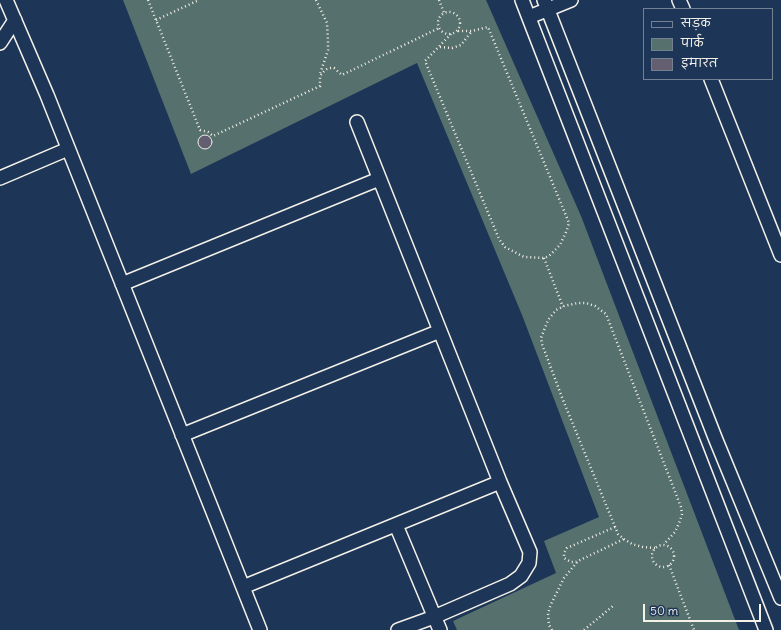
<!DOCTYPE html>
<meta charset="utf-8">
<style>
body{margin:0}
#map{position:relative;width:781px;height:630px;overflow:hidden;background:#1d3557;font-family:Delius,"Playpen Sans Deva",sans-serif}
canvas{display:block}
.legend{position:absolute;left:643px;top:8px;width:130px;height:72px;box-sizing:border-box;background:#1d3557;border:1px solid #738091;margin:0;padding:5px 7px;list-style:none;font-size:12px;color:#f4f1e8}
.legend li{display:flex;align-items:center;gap:8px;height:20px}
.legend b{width:20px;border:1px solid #738091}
.scale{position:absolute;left:643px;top:604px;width:118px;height:18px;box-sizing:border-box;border:2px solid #f4f1e8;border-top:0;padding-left:5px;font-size:12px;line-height:14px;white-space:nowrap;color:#f4f1e8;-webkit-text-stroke:3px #1d3557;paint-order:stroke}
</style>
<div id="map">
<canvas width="781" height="630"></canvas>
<ul class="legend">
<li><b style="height:5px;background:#1d3557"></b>सड़क</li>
<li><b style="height:11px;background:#56706d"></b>पार्क</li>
<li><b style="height:11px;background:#635e70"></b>इमारत</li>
</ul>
<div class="scale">50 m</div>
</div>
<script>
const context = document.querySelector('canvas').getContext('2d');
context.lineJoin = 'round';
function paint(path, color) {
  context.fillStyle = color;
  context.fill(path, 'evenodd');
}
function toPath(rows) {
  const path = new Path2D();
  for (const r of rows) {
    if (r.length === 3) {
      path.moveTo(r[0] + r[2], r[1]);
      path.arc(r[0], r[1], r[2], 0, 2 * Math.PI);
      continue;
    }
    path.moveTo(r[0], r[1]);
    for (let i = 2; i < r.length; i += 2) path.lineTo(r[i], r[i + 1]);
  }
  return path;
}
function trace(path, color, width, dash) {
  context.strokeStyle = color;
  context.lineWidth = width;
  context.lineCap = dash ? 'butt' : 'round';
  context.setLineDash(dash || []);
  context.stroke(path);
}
const green = toPath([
 [123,0,486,0,581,216,739,630,457,630,453,621,556,573,544,541,599,517,522,315,417,63,191,174]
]);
const building = toPath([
 [205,142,7]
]);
const path = toPath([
 [148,0,200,130,208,132,213,136,320,86,320,76,325,70,329,68,334,68,342,75,439,28],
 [316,0,327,23,328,41,328,50,320,74],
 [439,0,444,13],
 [449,23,11],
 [156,20,199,0],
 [451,34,425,61,499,239,505,247,524,257,544,258,549,256,560,245,567,230,569,223,567,218,488,27,472,31,456,31],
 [440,47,452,48,461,45,472,31],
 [544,258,563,307],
 [615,527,567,548,564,553,564,558,571,562,576,562,624,539],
 [663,556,11],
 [655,548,643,547,632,544,624,539,618,534,563,400,542,344,541,338,548,320,556,310,564,306,578,303,586,303,595,306,606,314,681,507,682,514,680,521,675,532,664,544],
 [669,565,694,630],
 [552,630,549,625,548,613,551,604,564,578,578,561],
 [584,630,613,606]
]);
const minor = toPath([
 [6,0,47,95,260,630],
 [522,0,766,630],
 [544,0,716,440,781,598],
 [679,0,683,9],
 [529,17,571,0],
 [0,43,15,20],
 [711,79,781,255],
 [357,122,500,482,530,552,529,563,521,576,510,584,434,617,398,630],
 [0,178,68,149],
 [122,284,379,179],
 [182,435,440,331],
 [396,525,440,630],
 [243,587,500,482]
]);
paint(green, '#56706d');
paint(building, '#635e70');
trace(building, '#f4f1e8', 1);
trace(minor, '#f4f1e8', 16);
trace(path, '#f4f1e8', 2.5, [1, 3]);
trace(minor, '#1d3557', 13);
</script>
